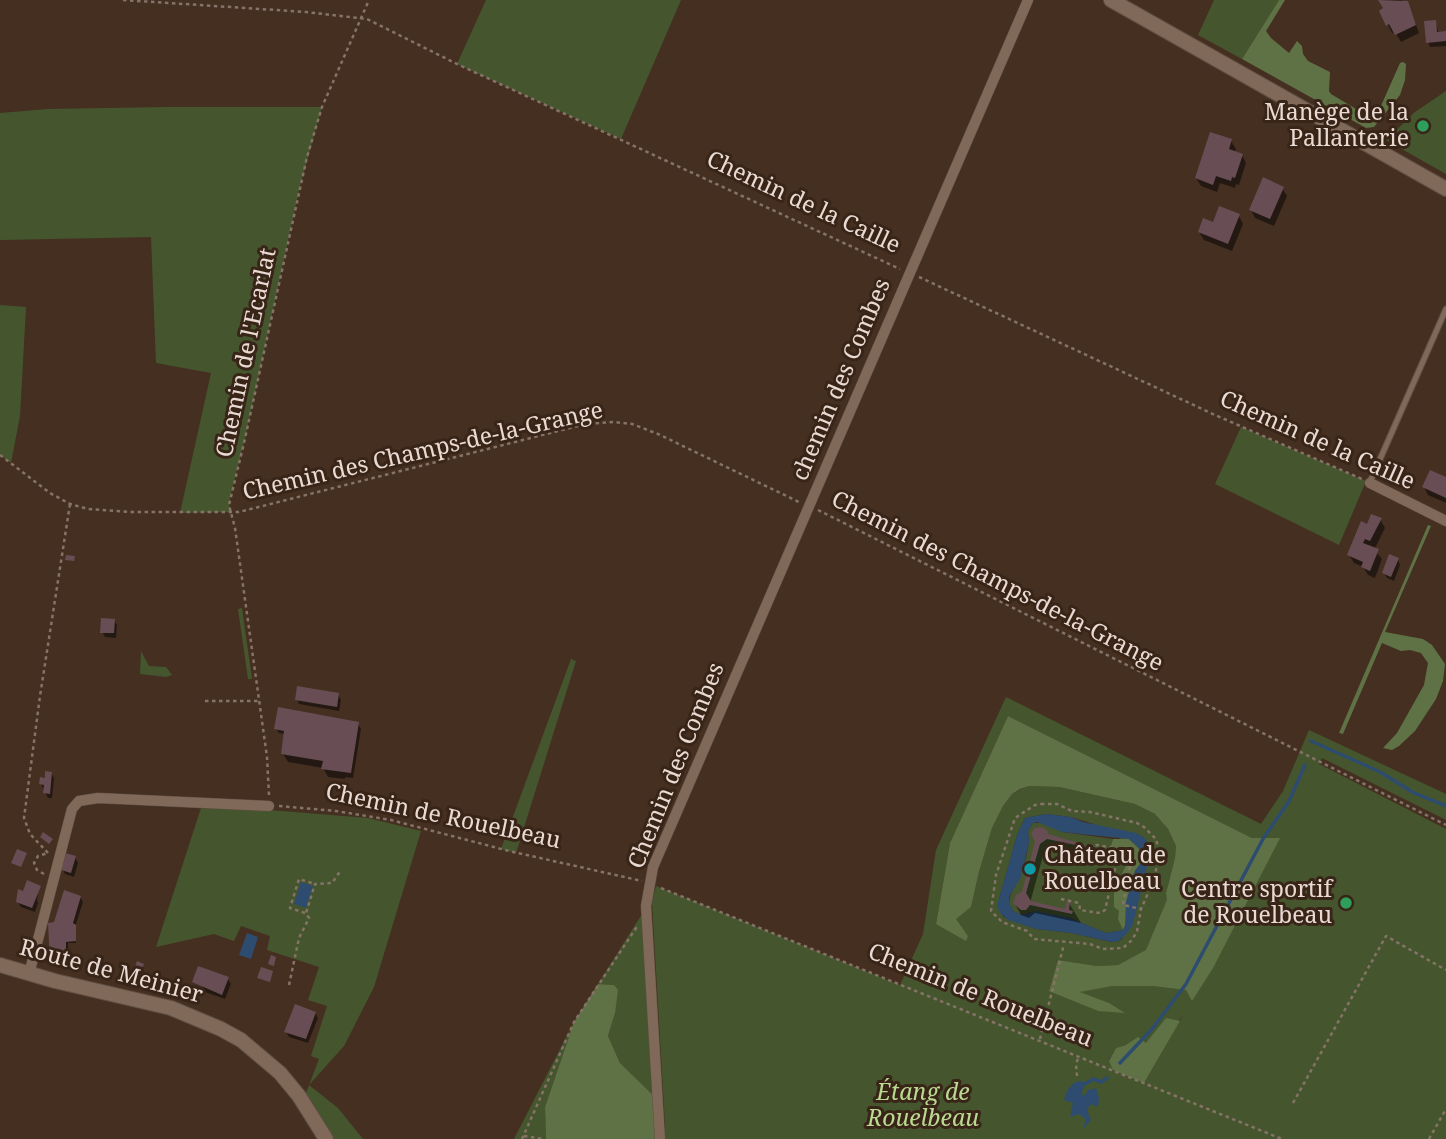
<!DOCTYPE html>
<meta charset="utf-8">
<style>
body{margin:0}
canvas{display:block;background:#442f21}
</style>
<canvas width="1446" height="1139"></canvas>
<script>
const context = document.querySelector('canvas').getContext('2d');
context.lineJoin = 'round';
function paint(path, color) {
  context.fillStyle = color;
  context.fill(path, 'evenodd');
}
function toPath(rows) {
  const path = new Path2D();
  for (const r of rows) {
    path.moveTo(r[0], r[1]);
    for (let i = 2; i < r.length; i += 2) path.lineTo(r[i], r[i + 1]);
  }
  return path;
}
function trace(path, color, width, dash) {
  context.strokeStyle = color;
  context.lineWidth = width;
  context.lineCap = dash ? 'butt' : 'round';
  context.setLineDash(dash || []);
  context.stroke(path);
}
function write(font, color, halo, rows, align = 'center') {
  context.font = font + ' "Noto Serif",serif';
  context.lineWidth = 6;
  context.setLineDash([]);
  context.textBaseline = 'middle';
  context.strokeStyle = halo;
  context.fillStyle = color;
  for (const [text, x, y, turn = 0] of rows) {
    context.save();
    context.translate(x, y);
    context.rotate((+turn || 0) * Math.PI / 180);
    context.textAlign = isNaN(turn) ? turn : align;
    if (halo) context.strokeText(text, 0, 0);
    context.fillText(text, 0, 0);
    context.restore();
  }
}
const green = toPath([
 [486,0,681,0,621,139,457,64],
 [1214,0,1279,0,1242,59,1198,35],
 [1446,91,1446,174,1386,140,1415,112],
 [167,107,322,107,300,186,244,443,230,497,229,512,180,513,211,373,156,363,151,237,0,240,0,113,48,109],
 [0,305,26,307,20,416,11,463,0,455],
 [1241,427,1366,481,1339,545,1215,484],
 [242,608,252,679,248,679,238,609],
 [141,651,149,666,166,667,172,675,166,677,140,674],
 [571,659,576,661,516,853,501,849],
 [1006,697,1261,824,1283,791,1309,730,1446,794,1446,820,1322,758,1319,764,1446,829,1446,1139,664,1139,665,1125,652,902,656,886,900,985,923,934,936,850],
 [1008,716,1252,838,1279,838,1192,1000,1187,990,1152,986,1113,986,1079,992,1109,1003,1098,1011,1049,990,1058,960,1097,966,1118,965,1146,951,1168,900,1166,893,1175,858,1176,846,1168,829,1155,814,1135,804,1059,787,1028,786,1021,789,1012,794,1003,806,992,828,979,872,971,907,955,919,968,936,936,924,950,843],
 [1046,814,1071,817,1094,824,1150,855,1122,939,1119,941,1111,942,1071,933,1036,929,1003,917,999,899,1017,835,1025,818],
 [1184,1014,1144,1083,1114,1070,1109,1060,1116,1048,1126,1045,1143,1072],
 [201,808,269,810,368,818,421,831,374,987,344,1046,309,1085,338,1108,363,1139,334,1139,306,1093,319,1059,311,1056,327,1006,308,1000,319,967,267,950,270,936,241,926,234,941,214,934,156,947],
 [1033,823,1044,823,1062,832,1113,839,1109,851,1127,853,1125,867,1114,892,1114,906,1119,911,1123,930,1106,933,1070,918,1030,912,1022,915,1013,911,1009,903,1010,897,1026,858,1029,842,1028,831],
 [642,914,655,1097,620,1063,608,1036,615,1013,614,985,598,984],
 [574,1022,545,1107,546,1139,514,1139]
]);
const forest = toPath([
 [1279,0,1285,0,1266,31,1271,38,1289,53,1297,41,1302,46,1303,54,1308,61,1330,72,1329,91,1331,94,1371,118,1380,108,1400,63,1403,62,1406,64,1405,80,1400,95,1374,127,1366,128,1242,59],
 [1428,525,1431,526,1385,632,1423,639,1432,645,1445,664,1443,681,1436,699,1415,731,1399,746,1392,750,1383,748,1397,733,1424,685,1428,663,1421,653,1410,650,1401,651,1382,643,1343,734,1339,733],
 [1008,716,1252,838,1280,838,1213,968,1192,1001,1186,990,1152,986,1113,986,1080,992,1109,1003,1125,1013,1098,1011,1049,991,1058,960,1097,966,1118,965,1146,950,1167,900,1166,893,1175,858,1176,846,1168,829,1155,814,1135,804,1059,787,1029,786,1020,789,1012,794,1003,806,992,828,979,872,971,907,956,919,968,936,966,941,936,924,950,843],
 [1113,839,1129,839,1141,851,1141,863,1135,871,1125,926,1123,930,1118,919,1119,911,1114,907,1114,892,1125,867,1127,853,1109,851],
 [598,984,614,985,618,990,615,1013,608,1036,620,1063,655,1097,655,1139,546,1139,545,1107,574,1022],
 [1166,1018,1180,1021,1144,1083,1113,1070,1109,1061,1116,1048,1126,1045,1138,1037,1146,1043]
]);
const water = toPath([
 [1046,814,1071,817,1083,822,1136,833,1145,838,1150,847,1150,855,1133,924,1128,932,1119,941,1112,942,1071,933,1036,929,1008,920,1000,913,997,906,999,899,1017,835,1025,818],
 [1037,822,1062,832,1129,839,1137,846,1141,851,1141,863,1135,871,1126,902,1125,926,1123,930,1106,933,1070,918,1035,911,1022,915,1013,911,1009,903,1009,897,1021,877,1029,842,1028,831,1033,823],
 [301,882,313,886,306,908,294,904],
 [247,933,258,937,251,959,239,955],
 [1083,1081,1085,1084,1081,1095,1085,1095,1088,1090,1096,1088,1099,1098,1098,1107,1091,1104,1087,1110,1091,1120,1083,1129,1086,1119,1079,1114,1070,1117,1073,1103,1064,1100,1068,1089,1075,1082]
]);
const shadow = toPath([
 [1380,0,1402,0,1411,11,1419,33,1401,42,1395,32,1392,33,1381,11,1385,9],
 [1435,22,1439,34,1446,33,1446,46,1430,47,1428,42],
 [1231,141,1236,149,1234,153,1242,155,1246,163,1239,185,1236,184,1235,188,1220,183,1217,192,1201,186,1196,178],
 [1282,188,1287,196,1274,226,1255,218,1251,210],
 [1239,216,1243,224,1232,251,1204,240,1199,232,1214,224],
 [1446,479,1446,503,1428,495,1424,487],
 [1380,519,1385,528,1374,550,1382,559,1375,578,1368,575,1363,567,1354,563,1349,555,1368,526],
 [1398,560,1400,565,1394,581,1387,578,1384,573],
 [114,620,117,625,116,638,105,637,102,632],
 [338,695,341,700,339,711,299,704,297,699],
 [358,724,361,729,353,778,345,777,345,779,328,777,323,768,288,762,283,754,286,734,279,733,276,729],
 [51,773,54,778,52,798,48,798,41,784],
 [1048,836,1076,844,1081,852,1052,846,1044,852,1030,903,1067,911,1069,903,1081,923,1035,913,1029,918,1021,915,1016,906,1015,900,1023,894,1037,843],
 [75,857,78,863,74,877,65,874,62,869],
 [39,888,37,900,38,903,35,912,21,907,18,902],
 [80,897,83,902,75,927,76,943,68,943,68,966,54,966,52,961],
 [228,979,231,984,225,999,205,992,202,986,194,982],
 [315,1013,318,1018,308,1043,289,1037,286,1032]
]);
const stream = toPath([
 [1311,741,1380,772,1414,793,1446,806],
 [1120,1063,1152,1029,1186,984,1263,839,1289,801,1305,765],
 [1085,1084,1093,1079,1101,1082,1107,1078]
]);
const building = toPath([
 [1378,0,1408,1,1416,25,1395,35,1389,24,1386,26,1379,11,1383,8],
 [1436,20,1437,32,1446,31,1446,41,1426,43,1424,21],
 [1210,132,1232,139,1229,149,1243,154,1235,178,1232,177,1231,181,1216,176,1213,185,1195,178],
 [1263,177,1284,187,1270,219,1249,210],
 [1219,206,1240,214,1228,244,1198,232,1203,218,1213,222],
 [1430,470,1446,477,1446,498,1422,487],
 [1371,514,1382,518,1370,541,1365,539,1363,543,1379,549,1370,571,1361,567,1363,562,1347,555,1361,521,1367,524],
 [1389,554,1399,558,1391,577,1382,573],
 [66,555,75,556,74,561,65,560],
 [101,618,115,619,114,633,100,633],
 [297,686,339,693,337,707,295,700],
 [278,707,359,722,351,773,321,769,323,761,281,754,284,731,274,729],
 [45,771,52,772,50,794,43,793,44,785,39,784,40,777,45,778],
 [1041,827,1047,830,1048,834,1085,845,1085,847,1047,839,1040,844,1026,893,1031,901,1065,909,1067,901,1070,902,1069,910,1073,911,1072,914,1030,905,1026,910,1021,910,1013,903,1016,895,1022,892,1035,842,1031,833,1035,828],
 [43,832,53,839,49,844,40,837],
 [17,849,27,853,21,867,11,863],
 [65,853,76,856,71,873,61,870],
 [27,880,41,886,32,908,16,902,18,889,23,891],
 [64,890,81,896,73,923,76,925,76,941,66,942,66,961,50,962,48,923,54,922],
 [271,955,276,957,274,966,268,964],
 [137,961,144,964,140,974,133,972],
 [198,966,229,977,222,995,192,982],
 [261,967,273,971,270,982,257,978],
 [295,1004,316,1012,306,1039,284,1032]
]);
const path = toPath([
 [123,0,306,12,367,19,457,64,900,269],
 [919,277,1215,415,1362,479],
 [0,455,50,493,70,504,88,509,130,512,239,512,586,424,614,422,632,424,658,434,799,502],
 [818,510,1446,825],
 [205,701,258,701],
 [269,795,267,757,235,528,229,505,244,443,307,157,322,107,369,0],
 [1041,804,1057,804,1072,811,1090,812,1137,823,1144,827,1156,839,1160,854,1153,882,1141,909,1137,931,1132,940,1123,948,1103,949,1090,944,1034,939,1027,931,1002,922,991,911,996,875,1015,818,1035,805,1041,804],
 [279,806,336,811,391,820,509,851,642,881],
 [48,853,30,834,24,818,40,696,70,504],
 [44,874,37,870,34,863,38,856,48,853],
 [661,888,1282,1139],
 [1061,899,1079,903,1080,910,1100,913,1105,910,1116,864,1113,856,1087,849,1086,846,1098,845,1128,851,1131,860,1123,905,1141,909],
 [305,913,290,908,299,879,315,884],
 [289,985,299,938,309,918,306,913,315,884,332,883,341,870],
 [1040,1039,1064,944],
 [1077,1076,1076,1064,1079,1056],
 [1293,1103,1386,936,1446,970],
 [524,1136,543,1139],
 [522,1139,574,1022,638,925],
 [1429,1139,1446,1109]
]);
const lane = toPath([
 [1370,482,1446,309]
]);
const street = toPath([
 [1370,483,1446,521],
 [29,974,72,809,79,801,98,798,269,806],
 [660,1139,646,906,653,867,1028,0]
]);
const secondary = toPath([
 [1111,0,1446,189],
 [0,965,55,981,171,1008,221,1029,241,1040,280,1073,299,1096,326,1139]
]);
const markers = [
 [1423,126,7,"#2e9e5b"],
 [1030,869,7,"#0f9aa8"],
 [1346,903,7,"#2e9e5b"]
];
const poiNames = [
 ["Manège de la",1409,113],
 ["Pallanterie",1409,139],
 ["Château de",1044,856,"left"],
 ["Rouelbeau",1044,882,"left"],
 ["Centre sportif",1332,890],
 ["de Rouelbeau",1332,916]
];
const streetNames = [
 ["Chemin de la Caille",803,203,25],
 ["Chemin de l'Ecarlat",247,353,-78],
 ["chemin des Combes",842,380,-67],
 ["Chemin de la Caille",1317,441,24],
 ["Chemin des Champs-de-la-Grange",423,452,-13],
 ["Chemin des Champs-de-la-Grange",997,582,27],
 ["Chemin des Combes",677,766,-68],
 ["Chemin de Rouelbeau",443,817,12],
 ["Route de Meinier",111,972,15],
 ["Chemin de Rouelbeau",980,996,22]
];
const parkNames = [
 ["Étang de",923,1093],
 ["Rouelbeau",923,1119]
];
paint(green, '#45562e');
paint(forest, '#5f7245');
paint(water, '#2d4c70');
paint(shadow, '#0007');
trace(stream, '#2d4c70', 3.5);
paint(building, '#684d55');
trace(lane, '#5f4e42', 7);
trace(street, '#5f4e42', 11);
trace(secondary, '#5f4e42', 16);
trace(path, '#867368', 2.5, [3.5, 3.5]);
trace(lane, '#806959', 5);
trace(street, '#806959', 10);
trace(secondary, '#806959', 14);
for (const [x, y, r, color] of markers) {
  const dot = new Path2D();
  dot.arc(x, y, r, 0, 2 * Math.PI);
  context.fillStyle = color;
  context.fill(dot);
  trace(dot, '#392518', 2.5);
}
write('23px', '#e9dbd3', '#392518', poiNames, 'right');
write('23px', '#e9dbd3', '#392518', streetNames);
write('italic 23px', '#bada92', '#392518', parkNames);
</script>
